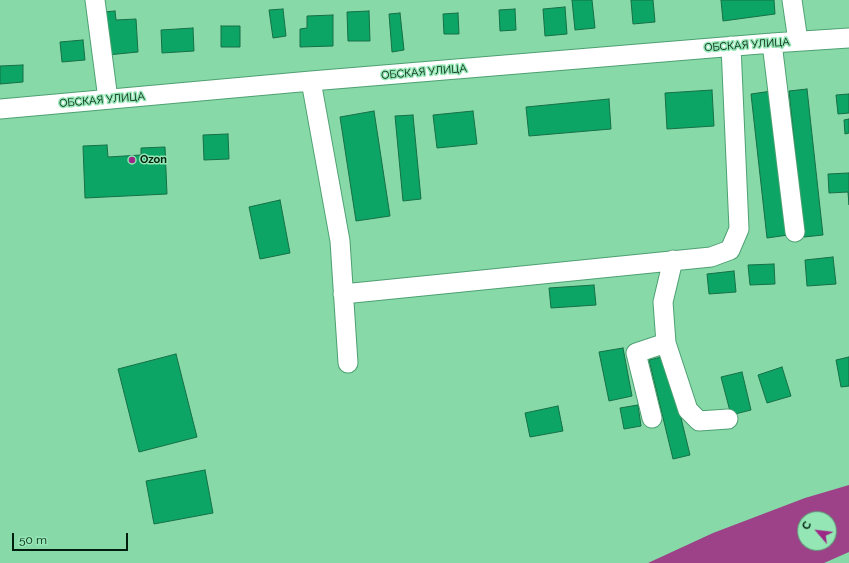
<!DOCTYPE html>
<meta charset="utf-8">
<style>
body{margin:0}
#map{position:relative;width:849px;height:563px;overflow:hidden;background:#87d9a8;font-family:Raleway,sans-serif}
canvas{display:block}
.north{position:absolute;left:797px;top:511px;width:40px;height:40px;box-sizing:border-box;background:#94e7b5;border:1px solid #599772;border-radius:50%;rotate:298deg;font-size:11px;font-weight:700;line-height:16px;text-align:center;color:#001e0d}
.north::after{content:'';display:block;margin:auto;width:14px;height:18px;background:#9c2986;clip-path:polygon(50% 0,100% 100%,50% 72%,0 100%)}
.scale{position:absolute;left:12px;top:533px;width:116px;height:18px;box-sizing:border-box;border:2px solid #001e0d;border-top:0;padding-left:5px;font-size:12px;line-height:14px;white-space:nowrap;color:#001e0d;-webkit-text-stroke:3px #94e7b5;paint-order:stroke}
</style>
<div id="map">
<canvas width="849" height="563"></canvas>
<div class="north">С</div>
<div class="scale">50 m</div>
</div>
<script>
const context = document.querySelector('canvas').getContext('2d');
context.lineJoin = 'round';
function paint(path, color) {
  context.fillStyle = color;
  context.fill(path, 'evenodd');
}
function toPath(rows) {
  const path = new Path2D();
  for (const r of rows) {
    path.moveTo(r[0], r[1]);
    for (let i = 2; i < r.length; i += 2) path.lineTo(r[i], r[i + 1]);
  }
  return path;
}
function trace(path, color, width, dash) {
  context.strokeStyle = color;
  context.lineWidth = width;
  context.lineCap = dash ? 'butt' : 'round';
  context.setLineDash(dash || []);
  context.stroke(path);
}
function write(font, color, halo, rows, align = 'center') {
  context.font = font + ' Raleway,sans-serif';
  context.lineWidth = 3;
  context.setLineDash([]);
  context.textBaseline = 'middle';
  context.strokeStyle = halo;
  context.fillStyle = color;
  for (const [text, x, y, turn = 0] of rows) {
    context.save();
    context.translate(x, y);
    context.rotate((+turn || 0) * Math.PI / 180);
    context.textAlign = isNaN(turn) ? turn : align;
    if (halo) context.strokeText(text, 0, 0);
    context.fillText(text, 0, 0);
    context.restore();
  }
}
const water = toPath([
 [849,485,849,552,824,563,648,563,713,533,805,498],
 [805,519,829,519,829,543,805,543]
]);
const building = toPath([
 [572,0,592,0,595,28,575,30,572,0],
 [631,0,653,0,655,22,633,24,631,0],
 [721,0,774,0,775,14,723,21,721,0],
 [565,7,567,34,545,36,543,9,565,7],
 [283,9,286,36,273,38,269,10,283,9],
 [515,9,516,30,500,31,499,10,515,9],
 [115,11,116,20,136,19,138,52,107,55,104,12,115,11],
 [369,11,370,41,348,41,347,12,369,11],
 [400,13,404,50,392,52,389,14,400,13],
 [458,13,459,34,444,34,443,14,458,13],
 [333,15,333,46,300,47,300,29,307,28,307,16,333,15],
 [221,26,240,26,240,47,221,47,221,26],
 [193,28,194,51,162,53,161,30,193,28],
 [83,40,85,60,62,62,60,42,83,40],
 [23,65,23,82,0,84,0,66,23,65],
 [807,89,823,235,804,237,789,91,807,89],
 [712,90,714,126,667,129,665,93,712,90],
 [772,91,788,235,767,238,751,94,772,91],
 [849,94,849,113,838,114,836,95,849,94],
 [609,99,611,129,529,136,526,107,609,99],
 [374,111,390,216,356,221,340,117,374,111],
 [473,111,477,144,437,148,433,115,473,111],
 [413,115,421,199,403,201,395,116,413,115],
 [849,119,849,133,845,134,844,120,849,119],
 [228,134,229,159,204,160,203,135,228,134],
 [107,145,108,157,141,155,141,148,165,147,167,194,85,198,83,146,107,145],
 [849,173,849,205,848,192,829,193,828,174,849,173],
 [280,200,290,253,260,259,249,207,280,200],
 [833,257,836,284,807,286,805,260,833,257],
 [774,264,775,284,750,285,748,265,774,264],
 [734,271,736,292,709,294,707,274,734,271],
 [594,285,596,305,551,308,549,288,594,285],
 [623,348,632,396,609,401,599,352,623,348],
 [176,354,197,437,139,452,118,369,176,354],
 [666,356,690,455,673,459,649,360,666,356],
 [849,357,849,386,841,387,836,360,849,357],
 [782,367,791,396,767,403,758,375,782,367],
 [742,372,751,410,731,415,721,377,742,372],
 [638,405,641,426,624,429,620,408,638,405],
 [558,406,563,431,530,437,525,413,558,406],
 [205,470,213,513,154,524,146,481,205,470]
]);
const minor = toPath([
 [95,0,108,99],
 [792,0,798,41],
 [772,43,795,232],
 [311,81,340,241,348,363],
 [0,109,311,81,772,43,849,38],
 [673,260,663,302,666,343,688,410,699,421,728,419],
 [343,294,711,257,730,250,739,229,731,46],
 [652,418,636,353,666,343]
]);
const markers = [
 [132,160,4,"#9c2986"]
];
const streetNames = [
 ["ОБСКАЯ УЛИЦА",747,45,-4],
 ["ОБСКАЯ УЛИЦА",424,72,-5],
 ["ОБСКАЯ УЛИЦА",102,100,-5]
];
const poiNames = [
 ["Ozon",140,160]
];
paint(water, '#9d4188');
paint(building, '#0ca565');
trace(building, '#167046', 1);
trace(minor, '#4ea072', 21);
trace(minor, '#fff', 19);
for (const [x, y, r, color] of markers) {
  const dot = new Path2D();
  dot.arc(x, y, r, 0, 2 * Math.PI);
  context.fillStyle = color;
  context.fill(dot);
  trace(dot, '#94e7b5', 1.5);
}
write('11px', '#001e0d', '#94e7b5', streetNames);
write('bold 11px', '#001e0d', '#94e7b5', poiNames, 'left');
</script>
